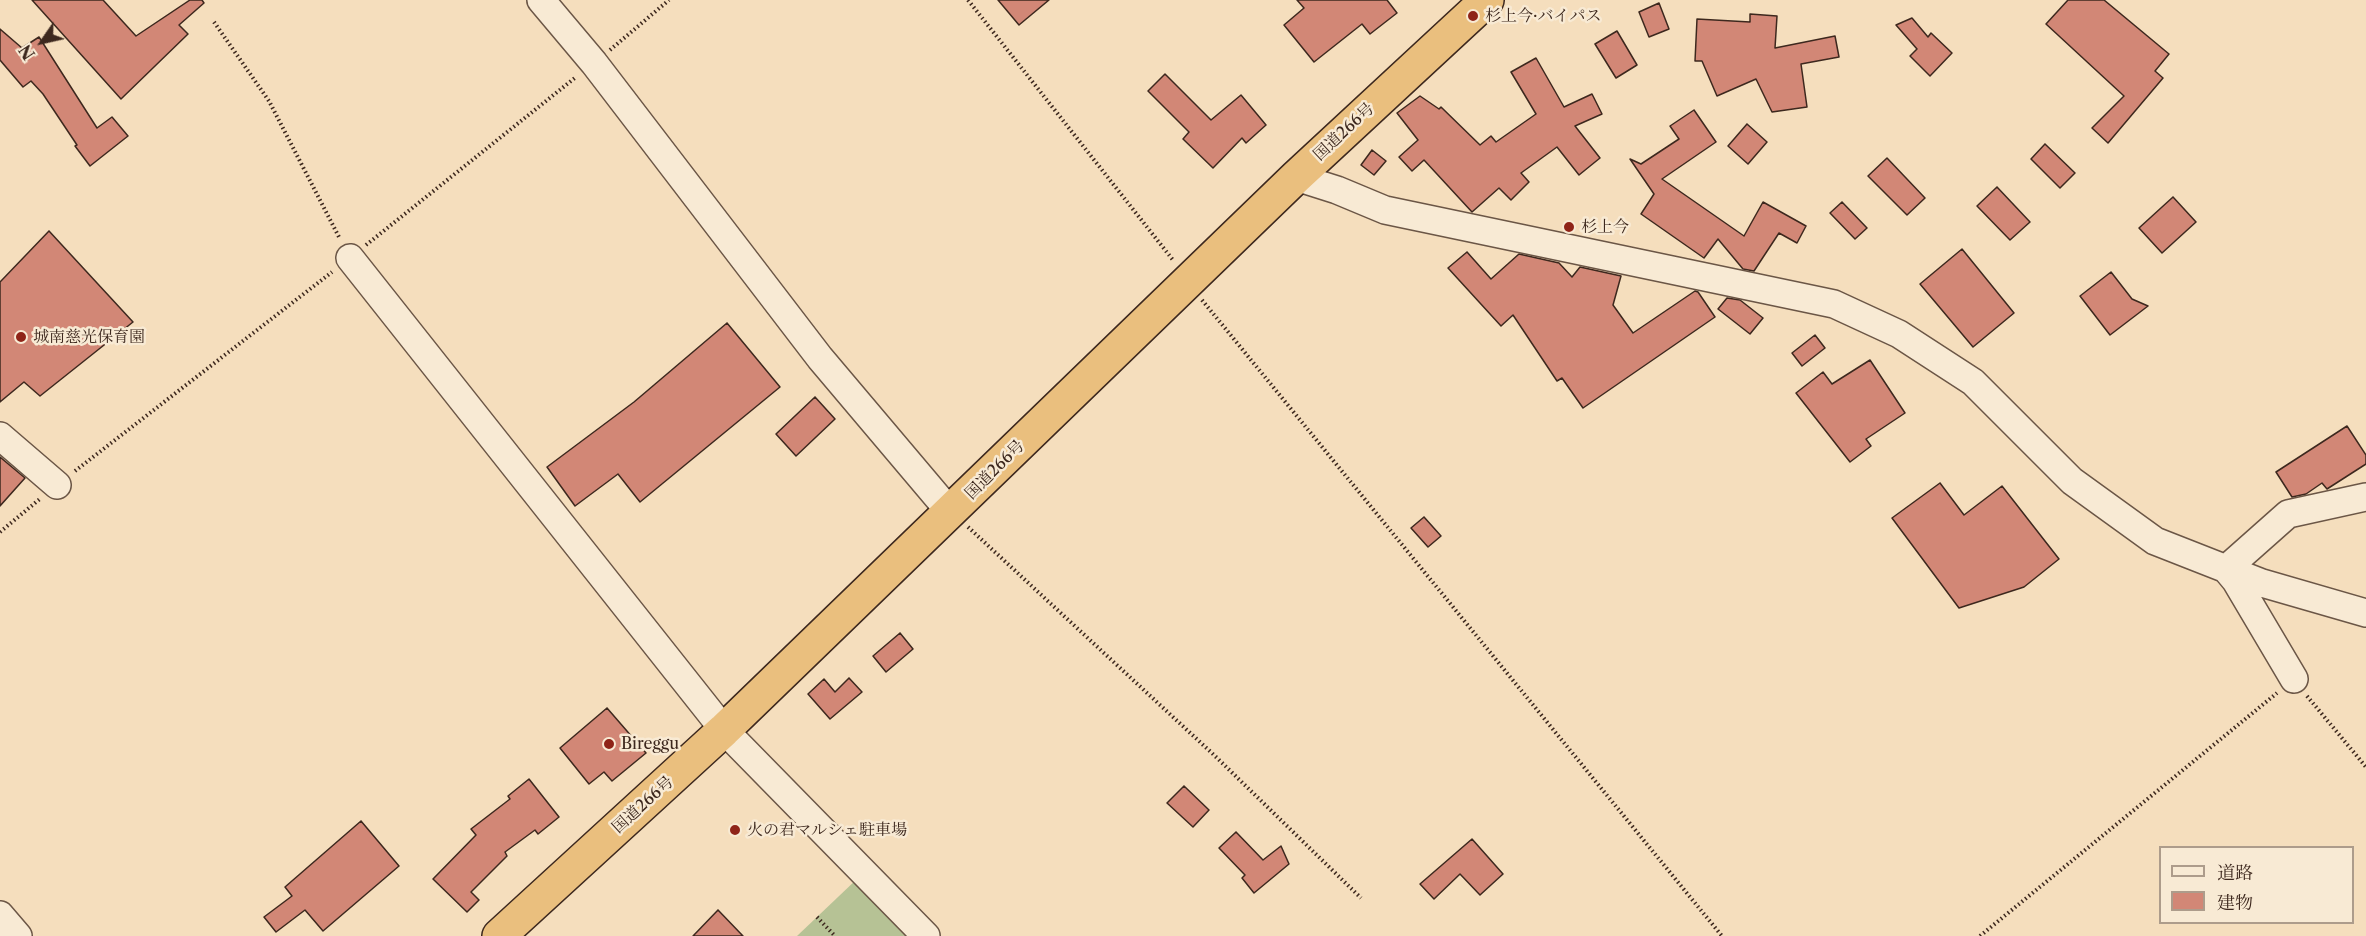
<!DOCTYPE html>
<meta charset="utf-8">
<style>
body{margin:0}
#map{position:relative;width:2366px;height:936px;overflow:hidden;background:#f5debd;font-family:"Libre Caslon Text","Noto Serif JP",serif}
canvas{display:block}
.legend{position:absolute;left:2159px;top:846px;width:195px;height:78px;box-sizing:border-box;background:#f8ead4;border:2px solid #ad9c8b;margin:0;padding:8px 10px;list-style:none;font-size:18px;color:#3d281e}
.legend li{display:flex;align-items:center;gap:12px;height:30px}
.legend b{width:30px;border:2px solid #ad9c8b}
.north{position:absolute;left:12px;top:12px;width:60px;height:60px;-webkit-text-stroke:4px #f8ead4;paint-order:stroke;rotate:236deg;font-size:16px;font-weight:700;line-height:24px;text-align:center;color:#3d281e}
.north::after{content:'';display:block;margin:auto;width:21px;height:27px;background:#3d281e;clip-path:polygon(50% 0,100% 100%,50% 72%,0 100%)}
</style>
<div id="map">
<canvas width="2366" height="936"></canvas>
<ul class="legend">
<li><b style="height:8px;background:#f8ead4"></b>道路</li>
<li><b style="height:16px;background:#d28776"></b>建物</li>
</ul>
<div class="north">N</div>
</div>
<script>
const context = document.querySelector('canvas').getContext('2d');
context.lineJoin = 'round';
function paint(path, color) {
  context.fillStyle = color;
  context.fill(path, 'evenodd');
}
function toPath(rows) {
  const path = new Path2D();
  for (const r of rows) {
    path.moveTo(r[0], r[1]);
    for (let i = 2; i < r.length; i += 2) path.lineTo(r[i], r[i + 1]);
  }
  return path;
}
function trace(path, color, width, dash) {
  context.strokeStyle = color;
  context.lineWidth = width;
  context.lineCap = dash ? 'butt' : 'round';
  context.setLineDash(dash || []);
  context.stroke(path);
}
function write(font, color, halo, rows, align = 'center') {
  context.font = font + ' "Libre Caslon Text","Noto Serif JP",serif';
  context.lineWidth = 5;
  context.setLineDash([]);
  context.textBaseline = 'middle';
  context.strokeStyle = halo;
  context.fillStyle = color;
  for (const [text, x, y, turn = 0] of rows) {
    context.save();
    context.translate(x, y);
    context.rotate((+turn || 0) * Math.PI / 180);
    context.textAlign = isNaN(turn) ? turn : align;
    if (halo) context.strokeText(text, 0, 0);
    context.fillText(text, 0, 0);
    context.restore();
  }
}
const green = toPath([
 [858,878,917,936,797,936]
]);
const building = toPath([
 [32,0,103,0,136,36,190,0,202,0,204,3,179,25,188,34,121,99,32,0],
 [998,0,1049,0,1019,25,998,0],
 [1297,0,1387,0,1397,13,1370,34,1362,24,1314,62,1284,25,1304,8,1297,0],
 [2068,0,2104,0,2169,54,2155,71,2163,78,2108,143,2092,128,2124,96,2046,24,2068,0],
 [1659,3,1669,29,1649,37,1639,12,1659,3],
 [1750,14,1777,16,1775,48,1835,36,1839,57,1801,64,1807,107,1772,112,1756,79,1717,96,1702,61,1695,61,1697,19,1750,22,1750,14],
 [1912,18,1928,37,1931,33,1952,53,1930,76,1910,56,1917,49,1896,25,1912,18],
 [0,29,22,48,39,37,97,128,112,117,128,136,90,166,75,146,77,145,43,94,31,81,23,87,0,60,0,29],
 [1617,31,1637,65,1616,78,1595,44,1617,31],
 [1536,58,1564,107,1592,94,1602,114,1575,126,1600,158,1579,175,1557,147,1521,173,1529,182,1511,200,1499,188,1472,212,1424,160,1412,171,1399,157,1418,140,1397,113,1420,96,1439,109,1441,107,1480,145,1491,136,1496,142,1536,114,1511,72,1536,58],
 [1165,74,1211,120,1241,95,1266,125,1246,143,1242,138,1213,168,1183,139,1189,132,1148,91,1165,74],
 [1694,110,1716,142,1662,179,1744,236,1763,202,1806,226,1797,243,1779,233,1754,271,1743,269,1718,239,1704,258,1641,214,1654,194,1630,159,1641,164,1679,139,1670,126,1694,110],
 [1747,124,1767,142,1748,164,1728,146,1747,124],
 [2045,144,2075,173,2060,188,2031,159,2045,144],
 [1372,150,1386,161,1374,175,1361,165,1372,150],
 [1887,158,1925,198,1907,215,1868,176,1887,158],
 [1997,187,2030,222,2010,240,1977,206,1997,187],
 [2173,197,2196,222,2162,253,2139,228,2173,197],
 [1842,202,1867,228,1855,239,1830,213,1842,202],
 [49,231,133,322,40,396,24,382,0,402,0,282,49,231],
 [1962,249,2014,313,1973,347,1920,284,1962,249],
 [1467,252,1491,279,1519,254,1559,263,1572,277,1580,267,1621,276,1613,305,1633,333,1695,291,1698,292,1715,317,1583,408,1562,378,1557,381,1513,315,1501,326,1448,268,1467,252],
 [2111,272,2132,299,2148,306,2110,335,2080,296,2111,272],
 [1727,298,1740,300,1763,318,1750,334,1718,309,1727,298],
 [727,323,780,387,640,502,618,474,575,506,547,467,634,402,727,323],
 [1815,335,1825,348,1802,366,1792,353,1815,335],
 [1870,360,1905,413,1866,439,1871,446,1850,462,1796,393,1823,372,1832,384,1870,360],
 [815,397,835,419,796,456,776,434,815,397],
 [2347,426,2366,455,2366,464,2327,489,2322,483,2306,494,2292,497,2276,472,2347,426],
 [0,457,25,478,0,506,0,457],
 [1940,483,1964,515,2002,486,2059,559,2024,587,1959,608,1892,518,1940,483],
 [1424,517,1441,536,1428,547,1411,528,1424,517],
 [900,633,913,649,886,672,873,656,900,633],
 [849,678,862,692,830,719,808,694,824,679,835,692,849,678],
 [607,708,646,753,612,781,604,772,589,784,560,748,607,708],
 [529,779,559,817,538,834,535,830,505,852,507,856,471,892,479,900,467,912,433,879,476,835,471,829,510,799,508,796,529,779],
 [1184,786,1209,810,1193,827,1167,803,1184,786],
 [361,821,399,866,323,931,305,910,276,932,264,917,292,896,285,887,361,821],
 [1236,832,1263,860,1281,846,1289,864,1254,893,1242,878,1245,875,1219,848,1236,832],
 [1472,839,1503,874,1480,895,1460,874,1434,899,1420,884,1472,839],
 [718,910,743,936,693,936,718,910]
]);
const path = toPath([
 [968,0,1173,260],
 [214,22,269,101,340,239],
 [610,50,669,0],
 [366,245,576,77],
 [1202,300,1722,936],
 [75,471,332,272],
 [968,527,1214,755,1361,898],
 [0,532,41,498],
 [2307,696,2366,767],
 [817,917,835,936],
 [1980,936,2277,693]
]);
const minor = toPath([
 [541,0,594,63,820,358,951,513],
 [1296,177,1337,190,1385,210,1834,304,1899,334,1973,382,2072,481,2155,541,2262,583,2366,613],
 [350,258,724,730,926,936],
 [0,436,57,485],
 [2294,679,2236,581,2226,569,2288,514,2366,497],
 [0,915,18,936]
]);
const highway = toPath([
 [499,936,724,730,1296,177,1487,0]
]);
const markers = [
 [1473,16,6,"#8f2418"],
 [1569,227,6,"#8f2418"],
 [21,337,6,"#8f2418"],
 [609,744,6,"#8f2418"],
 [735,830,6,"#8f2418"]
];
const poiNames = [
 ["杉上今·バイパス",1485,16],
 ["杉上今",1581,227],
 ["城南慈光保育園",33,337],
 ["Bireggu",621,744],
 ["火の君マルシェ駐車場",747,830]
];
const streetNames = [
 ["国道266号",1344,132,-43],
 ["国道266号",995,470,-45],
 ["国道266号",643,805,-42]
];
paint(green, '#b6c295');
paint(building, '#d28776');
trace(building, '#3d281e', 1.5);
trace(minor, '#6b5646', 30);
trace(highway, '#3d281e', 36);
trace(path, '#3d281e', 4, [1.5, 3]);
trace(minor, '#f8ead4', 27);
trace(highway, '#eabf7e', 33);
for (const [x, y, r, color] of markers) {
  const dot = new Path2D();
  dot.arc(x, y, r, 0, 2 * Math.PI);
  context.fillStyle = color;
  context.fill(dot);
  trace(dot, '#f8ead4', 2);
}
write('16px', '#3d281e', '#f8ead4', poiNames, 'left');
write('16px', '#3d281e', '#f8ead4', streetNames);
</script>
